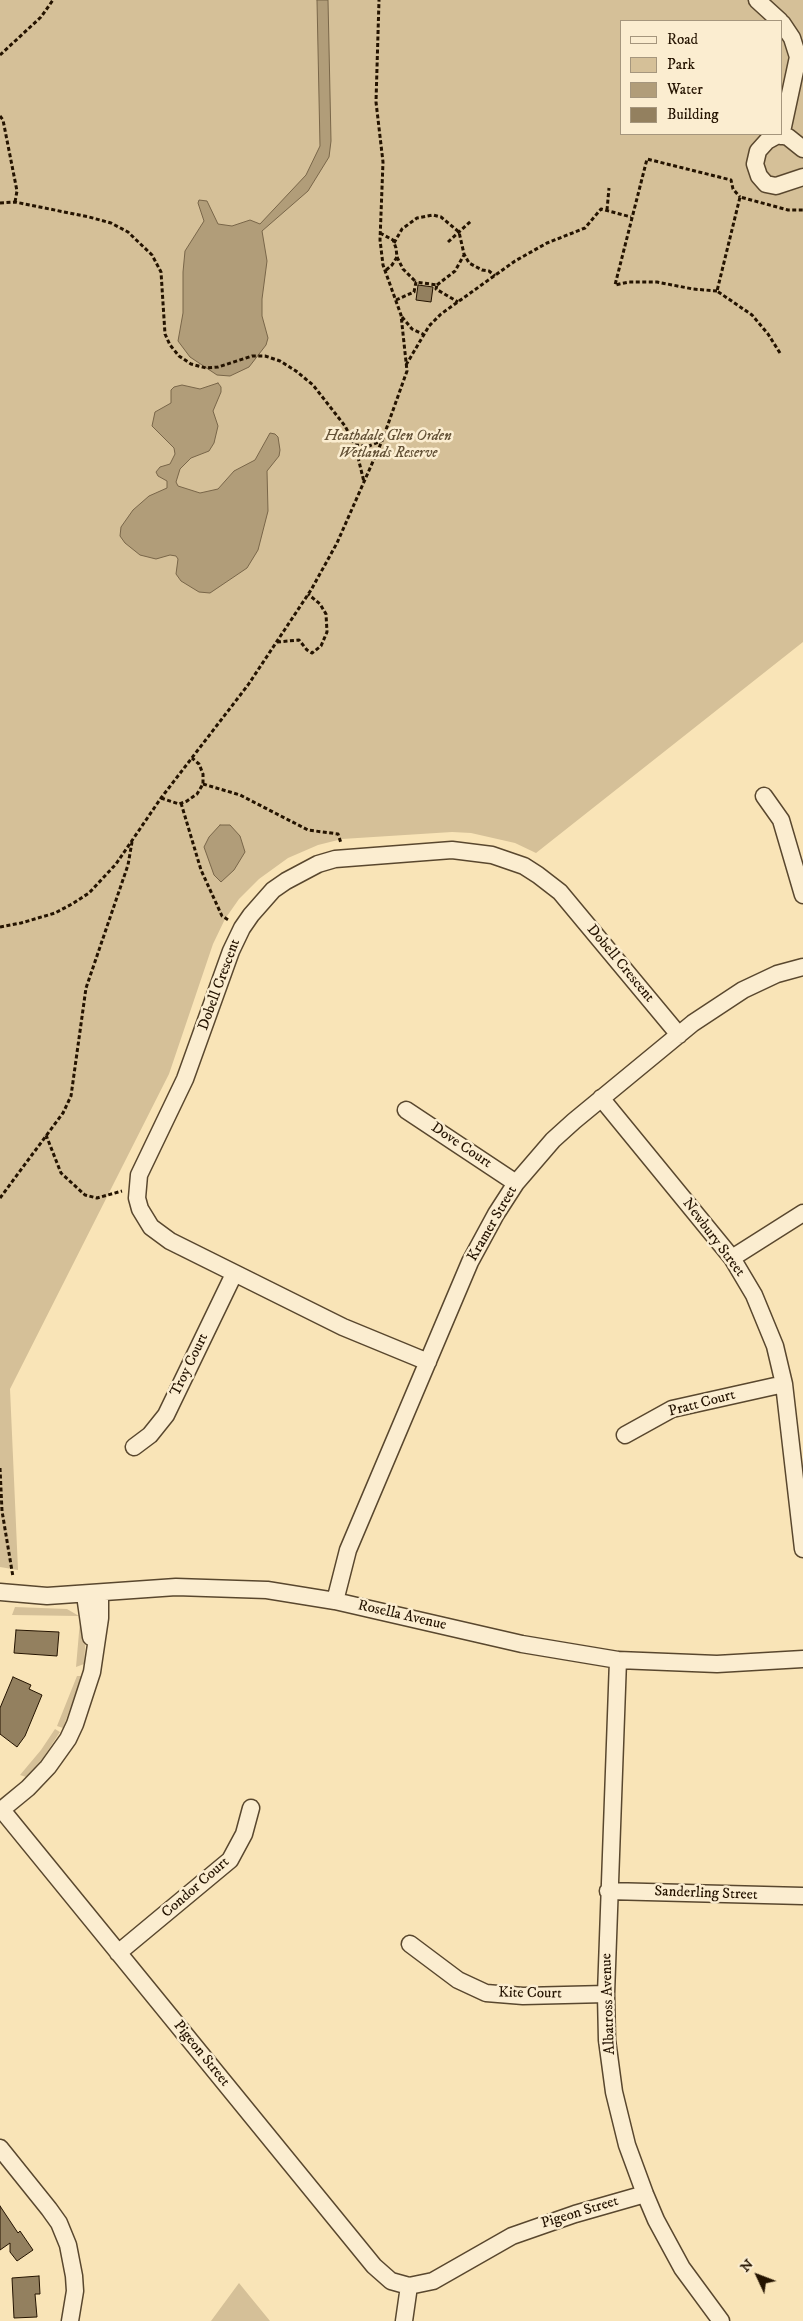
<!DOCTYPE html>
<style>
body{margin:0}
#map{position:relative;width:803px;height:2321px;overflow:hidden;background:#f9e4b7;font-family:"IM FELL DW Pica",serif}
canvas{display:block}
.legend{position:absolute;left:620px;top:20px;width:162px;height:115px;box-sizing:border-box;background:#fbedd0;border:1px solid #a5967d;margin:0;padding:6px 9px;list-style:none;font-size:15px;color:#241300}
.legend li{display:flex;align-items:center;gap:10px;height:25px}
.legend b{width:25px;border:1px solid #a5967d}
.north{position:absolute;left:733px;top:2251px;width:50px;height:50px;-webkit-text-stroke:4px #fbedd0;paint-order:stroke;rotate:313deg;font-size:14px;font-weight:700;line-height:20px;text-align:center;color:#241300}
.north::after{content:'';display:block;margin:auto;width:18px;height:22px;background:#241300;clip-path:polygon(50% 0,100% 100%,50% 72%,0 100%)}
</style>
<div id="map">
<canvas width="803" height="2321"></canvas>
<ul class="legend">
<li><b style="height:6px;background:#fbedd0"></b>Road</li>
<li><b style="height:14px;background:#d5c098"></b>Park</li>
<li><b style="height:14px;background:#b19d79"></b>Water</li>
<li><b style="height:14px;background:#93805f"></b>Building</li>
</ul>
<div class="north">N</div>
</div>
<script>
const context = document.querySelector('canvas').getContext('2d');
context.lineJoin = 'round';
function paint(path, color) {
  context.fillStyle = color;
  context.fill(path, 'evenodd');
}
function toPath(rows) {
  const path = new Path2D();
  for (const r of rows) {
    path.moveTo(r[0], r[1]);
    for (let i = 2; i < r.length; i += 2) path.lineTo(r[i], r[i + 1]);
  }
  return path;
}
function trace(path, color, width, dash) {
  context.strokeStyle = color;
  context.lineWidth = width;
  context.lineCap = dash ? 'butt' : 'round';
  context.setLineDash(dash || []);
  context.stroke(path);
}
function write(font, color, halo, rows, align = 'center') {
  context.font = font + ' "IM FELL DW Pica",serif';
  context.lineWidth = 5;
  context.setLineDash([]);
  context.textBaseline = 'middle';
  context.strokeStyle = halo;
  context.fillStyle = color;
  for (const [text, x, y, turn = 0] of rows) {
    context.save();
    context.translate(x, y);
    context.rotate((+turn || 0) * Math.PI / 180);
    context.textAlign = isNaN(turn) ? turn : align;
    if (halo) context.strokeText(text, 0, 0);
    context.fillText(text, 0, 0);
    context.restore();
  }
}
const green = toPath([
 [0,0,803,0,803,642,536,853,515,843,471,833,452,832,342,839,318,845,288,858,259,879,239,899,225,919,213,944,169,1074,10,1389,18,1570,0,1567],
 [622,21,782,21,782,134,622,134],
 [15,1607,67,1609,79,1616,12,1615],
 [80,1621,83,1621,86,1632,84,1664,76,1667],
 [77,1676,81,1676,80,1681,63,1728,57,1726],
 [55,1729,60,1732,43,1758,26,1777,20,1775,41,1750],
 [239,2283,252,2299,270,2321,211,2321]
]);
const water = toPath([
 [317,0,328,0,331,141,329,157,308,191,262,231,267,261,262,299,262,316,268,338,266,345,249,367,230,376,217,375,190,357,178,341,183,313,183,272,185,251,204,221,198,203,199,200,207,201,218,224,232,226,250,220,260,224,306,175,320,146,317,0],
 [218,383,221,387,221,392,213,411,218,426,214,443,209,451,191,458,180,469,176,482,178,486,200,493,218,489,234,471,255,460,270,433,275,434,278,437,280,450,279,456,267,471,268,511,258,550,247,568,210,593,199,592,181,581,176,574,178,559,176,556,170,555,156,559,140,555,125,543,120,536,121,527,133,510,149,496,167,488,167,481,158,476,156,472,160,467,170,464,175,454,174,448,152,426,155,412,171,403,171,390,174,387,182,385,200,389,218,383],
 [220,825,230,825,240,836,245,852,234,870,221,882,214,875,204,847,209,837,220,825]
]);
const building = toPath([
 [418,285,433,287,431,302,416,300,418,285],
 [16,1630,59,1632,57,1656,14,1653,16,1630],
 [13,1677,31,1685,29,1689,42,1695,25,1736,17,1747,0,1734,0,1708,13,1677],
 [0,2206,18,2233,20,2231,33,2250,17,2261,10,2252,10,2243,0,2250,0,2206],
 [39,2276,40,2294,35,2294,37,2317,14,2318,12,2278,39,2276]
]);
const path = toPath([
 [0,55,41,17,53,0],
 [0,116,3,120,17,191,15,202],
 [0,203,15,202,89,217,111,223,128,232,152,255,161,272,165,334,170,345,179,356,191,364,206,368,218,367,252,356,265,356,280,361,296,371,313,385,345,426,355,445,364,482],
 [607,210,609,188],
 [380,233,393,240,396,248,397,257,392,265,385,271],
 [448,242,471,221],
 [394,243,402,229,417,218,433,215,441,217,459,232,464,254,469,263,482,270,489,271,495,276],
 [397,257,403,269,416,282],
 [437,285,455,271,464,255],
 [717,291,693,289,657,282,629,282,615,285,647,159,731,180,733,189,740,197],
 [396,300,414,292,416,282,437,285,436,289,458,302],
 [402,317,412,329,423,334],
 [780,353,768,334,752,315,717,291,740,197,788,210,803,210],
 [406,365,429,326,441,314,515,261,547,243,585,228,601,209,631,217],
 [355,445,369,446,381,441],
 [277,642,299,640,307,650,312,653,321,646,327,632,326,614,320,604,308,594],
 [203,784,240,795,308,830,338,834,341,843],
 [161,798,179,804,187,801,197,794,203,784,203,774,199,764,192,758],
 [181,803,201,870,222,916,230,921],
 [0,927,21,923,55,913,72,904,89,893,116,864,161,798,248,685,311,590,337,543,382,441,407,371,401,315,383,265,380,240,383,162,376,102,379,0],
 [46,1135,61,1173,85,1195,97,1198,122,1191],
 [0,1198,63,1113,71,1096,86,988,128,865,132,842],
 [0,1468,2,1511,13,1577]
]);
const minor = toPath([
 [757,0,780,21],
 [781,136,798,57,792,38,782,23],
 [803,149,788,137,778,135,767,141,758,151,755,164,759,176,766,184,776,186,803,177],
 [764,796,781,820,803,895],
 [601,1098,732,1258,754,1295,775,1346,784,1384,803,1549],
 [406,1110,516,1183],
 [732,1258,803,1213],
 [428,1362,343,1327,170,1241,151,1227,140,1209,137,1198,139,1175,185,1079,231,951,242,928,251,915,273,890,286,881,318,864,335,859,452,850,492,855,524,866,538,875,560,892,679,1035],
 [625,1435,672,1409,784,1384],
 [134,1447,150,1435,166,1415,234,1274],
 [0,1592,47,1596,176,1587,267,1590,335,1601,522,1644,618,1660,717,1664,803,1659],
 [85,1595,91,1637],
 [335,1601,348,1550,470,1262,496,1214,516,1183,553,1140,574,1121,693,1023,743,990,777,974,803,967],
 [618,1660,606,1994,607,2040,614,2092,627,2145,645,2194,656,2220,682,2268,721,2321],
 [2,1810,374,2266,391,2281,409,2286,433,2281,512,2236,575,2214,645,2194],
 [0,1811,28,1788,48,1767,68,1739,75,1724,92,1672,100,1618,100,1593],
 [608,1891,803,1896],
 [410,1944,458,1980,486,1993,523,1996,606,1994],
 [118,1953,230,1860,244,1834,251,1808],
 [0,2148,49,2209,59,2223,68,2245,74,2276,75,2291,70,2321],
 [404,2321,409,2286]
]);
const parkNames = [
 ["Heathdale Glen Orden",388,437],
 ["Wetlands Reserve",388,454]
];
const streetNames = [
 ["Dobell Crescent",620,964,50],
 ["Dobell Crescent",220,985,-70],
 ["Dove Court",461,1146,34],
 ["Kramer Street",493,1224,-60],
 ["Newbury Street",713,1238,53],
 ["Troy Court",190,1365,-64],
 ["Pratt Court",702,1404,-15],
 ["Rosella Avenue",402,1616,13],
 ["Condor Court",196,1888,-41],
 ["Sanderling Street",706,1894,2],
 ["Kite Court",530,1994,1],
 ["Albatross Avenue",609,2004,-92],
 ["Pigeon Street",201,2054,51],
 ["Pigeon Street",580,2213,-17]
];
paint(green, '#d5c098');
paint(water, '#b19d79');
trace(water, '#796649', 1);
paint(building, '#93805f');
trace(building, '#241300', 1);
trace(minor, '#59472e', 19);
trace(path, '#241300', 3, [4, 2.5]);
trace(minor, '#fbedd0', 16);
write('italic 15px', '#625035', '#fbedd0', parkNames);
write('15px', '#241300', '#fbedd0', streetNames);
</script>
